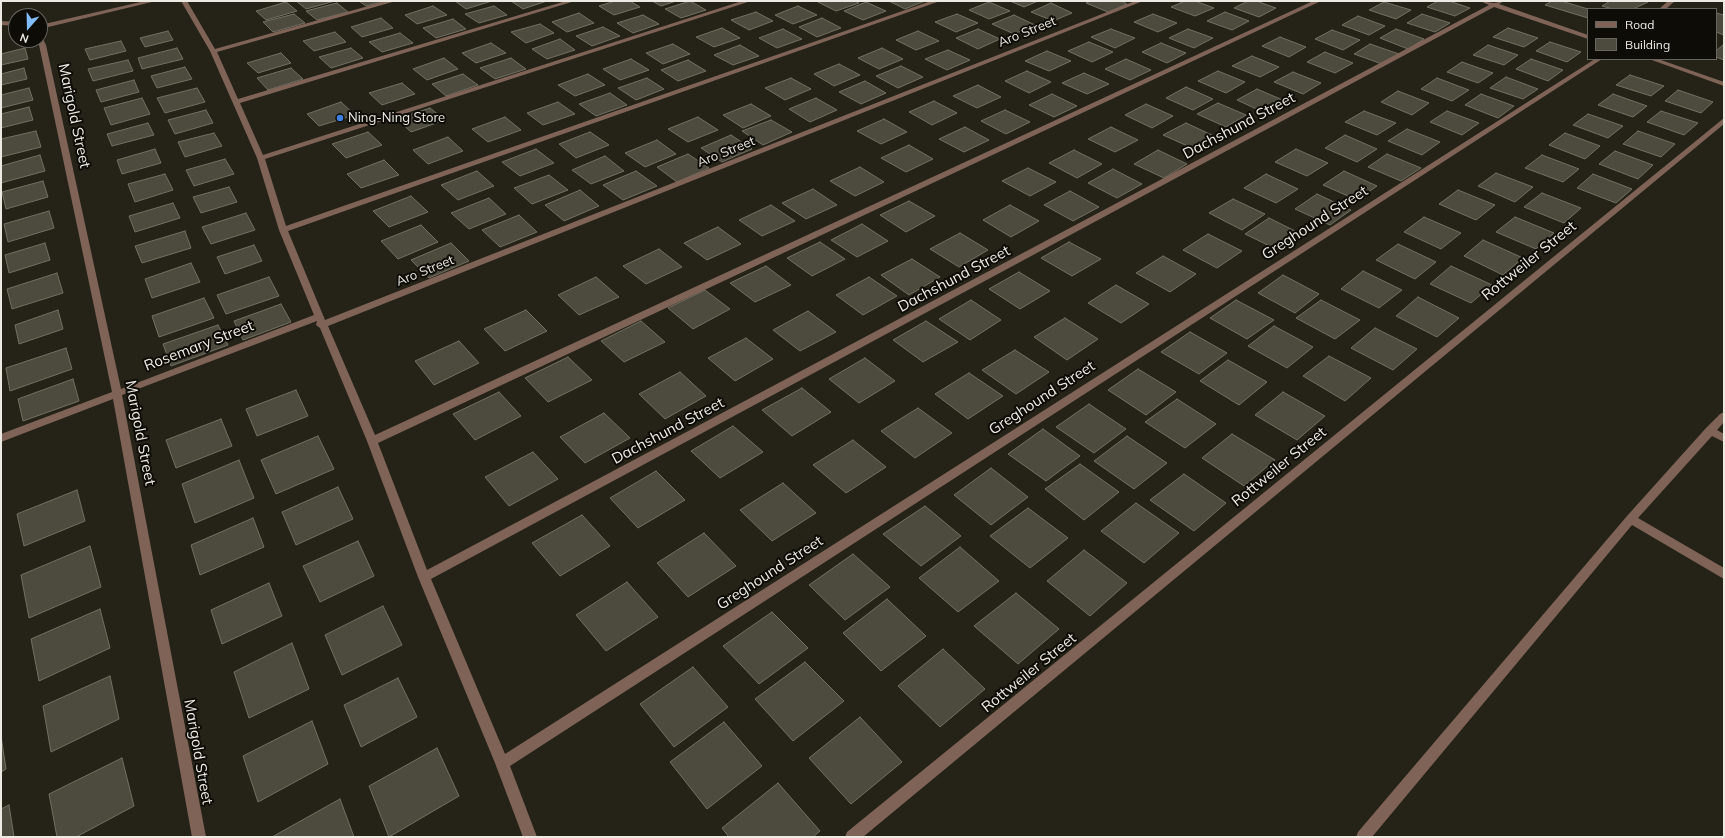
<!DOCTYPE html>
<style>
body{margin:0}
#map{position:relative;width:1725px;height:838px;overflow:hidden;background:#252317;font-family:Mulish,sans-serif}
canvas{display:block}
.frame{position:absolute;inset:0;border:2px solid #eceae3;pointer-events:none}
.legend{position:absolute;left:1587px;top:8px;width:130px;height:52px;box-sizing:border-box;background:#0d0c07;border:1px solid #66655f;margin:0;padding:5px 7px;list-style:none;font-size:12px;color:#eceae3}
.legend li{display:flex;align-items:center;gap:8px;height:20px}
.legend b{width:20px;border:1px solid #66655f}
.north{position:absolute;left:8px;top:8px;width:40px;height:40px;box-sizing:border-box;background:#0d0c07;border:1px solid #66655f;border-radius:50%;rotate:200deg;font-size:11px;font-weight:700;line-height:16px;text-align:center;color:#eceae3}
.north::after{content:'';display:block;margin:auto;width:14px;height:18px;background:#81bdfa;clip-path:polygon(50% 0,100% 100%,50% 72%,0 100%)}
</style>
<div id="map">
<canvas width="1725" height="838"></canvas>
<div class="frame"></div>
<ul class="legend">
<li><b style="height:5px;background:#7f6357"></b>Road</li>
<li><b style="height:11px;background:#4d4b3e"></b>Building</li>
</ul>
<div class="north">N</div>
</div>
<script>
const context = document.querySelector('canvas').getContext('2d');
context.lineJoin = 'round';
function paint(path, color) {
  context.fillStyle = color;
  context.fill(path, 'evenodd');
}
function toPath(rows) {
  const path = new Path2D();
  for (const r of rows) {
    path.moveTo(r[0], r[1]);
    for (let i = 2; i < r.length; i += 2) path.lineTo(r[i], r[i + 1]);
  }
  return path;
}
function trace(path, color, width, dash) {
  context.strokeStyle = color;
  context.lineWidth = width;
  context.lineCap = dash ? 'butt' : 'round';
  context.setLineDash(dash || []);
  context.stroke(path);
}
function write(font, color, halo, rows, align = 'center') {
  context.font = font + ' Mulish,sans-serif';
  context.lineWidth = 4;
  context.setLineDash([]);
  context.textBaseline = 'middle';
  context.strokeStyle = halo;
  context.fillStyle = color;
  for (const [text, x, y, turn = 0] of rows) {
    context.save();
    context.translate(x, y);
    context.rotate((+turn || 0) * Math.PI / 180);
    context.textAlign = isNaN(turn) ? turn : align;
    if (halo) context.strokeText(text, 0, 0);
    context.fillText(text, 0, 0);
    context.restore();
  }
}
const building = toPath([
 [296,1,335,1,306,9,296,1],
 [359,1,386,1,366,6,359,1],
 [455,1,492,1,466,9,455,1],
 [511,1,547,1,523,9,511,1],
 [615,1,630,1,640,7,614,15,599,6,615,1],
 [652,1,676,1,661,6,652,1],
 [690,1,706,10,681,18,665,9,690,1],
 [822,1,855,1,859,3,836,11,818,2,822,1],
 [889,1,925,1,905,9,889,1],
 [1010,1,1038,1,1024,7,1010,1],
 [1091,1,1121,1,1127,4,1108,12,1086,3,1091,1],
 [1185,1,1195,1,1214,8,1195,16,1171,7,1185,1],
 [1248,1,1256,1,1276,8,1259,17,1234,8,1248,1],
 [1438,1,1449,1,1470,8,1455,16,1427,7,1438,1],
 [1552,1,1561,1,1588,9,1588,18,1545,5,1552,1],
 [1610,1,1646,1,1648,2,1633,9,1613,9,1602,6,1610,1],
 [286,2,297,11,266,20,256,11,286,2],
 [866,2,886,11,863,20,844,11,866,2],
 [989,2,1010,11,989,19,969,10,989,2],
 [1384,2,1411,10,1396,19,1369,10,1384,2],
 [337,3,348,12,317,20,306,11,337,3],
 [1051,3,1072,13,1053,21,1031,12,1051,3],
 [433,6,447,15,417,24,405,15,433,6],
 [494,6,507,15,479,23,465,14,494,6],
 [798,6,817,15,793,24,775,15,798,6],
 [756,12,773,21,749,30,731,20,756,12],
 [1225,12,1249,21,1232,30,1207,21,1225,12],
 [579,13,594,23,567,32,552,22,579,13],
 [1716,13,1724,15,1724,35,1716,32,1716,13],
 [294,14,305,23,273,32,263,22,294,14],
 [957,14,978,23,956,32,935,22,957,14],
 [1153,14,1177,23,1158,32,1134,22,1153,14],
 [1422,14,1450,23,1435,32,1407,23,1422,14],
 [643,15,659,24,633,33,617,23,643,15],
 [1014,15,1035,25,1014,34,992,24,1014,15],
 [1358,16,1385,26,1369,35,1342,25,1358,16],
 [381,18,393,28,362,37,351,27,381,18],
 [822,18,841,28,817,37,799,27,822,18],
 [453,19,466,29,436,38,423,28,453,19],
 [540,24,554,33,526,43,511,32,540,24],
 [603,27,620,36,592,46,576,36,603,27],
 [722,28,740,38,714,47,696,37,722,28],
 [1508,28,1538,38,1524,47,1493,37,1508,28],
 [783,29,802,39,777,48,759,38,783,29],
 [978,29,1000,39,978,49,956,38,978,29],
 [1111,29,1135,38,1115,48,1091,37,1111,29],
 [1188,29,1213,38,1194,48,1169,38,1188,29],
 [1396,29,1424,39,1408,49,1380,38,1396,29],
 [1332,30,1360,40,1343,50,1315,39,1332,30],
 [168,31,173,40,145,47,140,38,168,31],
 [918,31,939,41,916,50,896,40,918,31],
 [335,32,346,42,314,51,303,41,335,32],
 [400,33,413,43,382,52,369,42,400,33],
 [1280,37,1306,47,1289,57,1262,46,1280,37],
 [560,39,575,50,547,59,532,49,560,39],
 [121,41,126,51,90,60,85,49,121,41],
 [1089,42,1113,52,1092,62,1068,51,1089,42],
 [1550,42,1581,52,1567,62,1536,51,1550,42],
 [491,43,506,53,476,63,462,53,491,43],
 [1161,43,1186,53,1167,63,1142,52,1161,43],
 [673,44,690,54,663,64,646,53,673,44],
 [1370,44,1399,54,1382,64,1354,54,1370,44],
 [1724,44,1724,60,1716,57,1716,51,1724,44],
 [740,45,759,56,733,65,714,55,740,45],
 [1488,45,1518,55,1504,65,1473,55,1488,45],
 [25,48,28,59,1,65,1,54,25,48],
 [177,48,183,59,142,69,138,58,177,48],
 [351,48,363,58,331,68,319,57,351,48],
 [882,48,903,59,879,69,858,58,882,48],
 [948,50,970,60,947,70,925,59,948,50],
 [1047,51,1071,61,1049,71,1025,61,1047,51],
 [1325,52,1353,63,1335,73,1307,62,1325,52],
 [281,53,291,63,258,73,247,63,281,53],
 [1252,56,1279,67,1260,77,1232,66,1252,56],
 [444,58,458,69,427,80,413,69,444,58],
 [511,58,526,69,495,79,480,68,511,58],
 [631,59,649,70,620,80,603,69,631,59],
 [1126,59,1151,70,1130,80,1105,69,1126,59],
 [1531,59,1563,70,1548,81,1516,69,1531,59],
 [128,60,133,71,93,81,88,69,128,60],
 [688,60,706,71,678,81,661,70,688,60],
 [1462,62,1493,73,1478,83,1447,72,1462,62],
 [839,64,860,75,834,86,814,74,839,64],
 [901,66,923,77,898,88,876,76,901,66],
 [185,67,192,79,157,88,151,76,185,67],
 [24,68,27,79,1,85,1,74,24,68],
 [291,68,303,79,268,90,257,78,291,68],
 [1027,71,1051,82,1029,93,1005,81,1027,71],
 [1218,71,1245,82,1226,93,1198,81,1218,71],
 [1293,72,1321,83,1303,94,1274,82,1293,72],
 [1084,73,1109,84,1087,94,1062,83,1084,73],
 [463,74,478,85,446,96,432,84,463,74],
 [588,74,605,85,575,96,558,85,588,74],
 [1630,75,1664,86,1651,96,1616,85,1630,75],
 [1506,77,1538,89,1523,99,1490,88,1506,77],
 [647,78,664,89,636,100,618,88,647,78],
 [791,78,811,89,785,100,765,88,791,78],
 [1437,78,1469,90,1452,101,1421,89,1437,78],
 [134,80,139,92,101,102,96,90,134,80],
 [865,81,886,93,861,104,839,92,865,81],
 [402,83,415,94,382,105,369,93,402,83],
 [978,85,1001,97,977,108,953,96,978,85],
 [1186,87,1213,99,1193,110,1166,98,1186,87],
 [29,88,33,100,1,108,1,95,29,88],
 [197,88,205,102,165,113,157,98,197,88],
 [1257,89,1285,101,1265,113,1237,100,1257,89],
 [1678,90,1713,102,1701,113,1665,101,1678,90],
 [1398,91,1429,103,1412,115,1381,102,1398,91],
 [610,93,627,105,596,116,579,104,610,93],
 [1052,94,1077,106,1054,117,1029,105,1052,94],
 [1481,94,1514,106,1498,118,1465,105,1481,94],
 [1613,94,1647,106,1633,117,1598,105,1613,94],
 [142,98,150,114,111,125,104,108,142,98],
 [816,98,837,110,810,122,789,109,816,98],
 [934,101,957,113,932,125,909,112,934,101],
 [341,102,355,115,319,126,307,114,341,102],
 [558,102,575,114,543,125,527,113,558,102],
 [1218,103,1246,115,1226,127,1197,114,1218,103],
 [751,104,771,116,743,128,723,115,751,104],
 [1146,104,1173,116,1152,128,1125,115,1146,104],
 [29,107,33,120,1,128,1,114,29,107],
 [430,108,445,120,411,132,397,119,430,108],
 [206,110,213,123,175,134,168,120,206,110],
 [1005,110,1030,122,1006,134,981,121,1005,110],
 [1364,111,1396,123,1377,135,1345,122,1364,111],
 [1447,111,1479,123,1462,135,1430,122,1447,111],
 [1661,111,1698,123,1684,135,1647,122,1661,111],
 [1588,114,1623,126,1608,138,1573,125,1588,114],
 [505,117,521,130,488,142,472,129,505,117],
 [698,117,718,130,688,142,668,129,698,117],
 [884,119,907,132,881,144,857,131,884,119],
 [771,120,792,132,763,145,742,131,771,120],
 [148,123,154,135,112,146,107,134,148,123],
 [1186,123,1214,136,1192,148,1163,135,1186,123],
 [965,127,989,140,964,152,939,139,965,127],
 [1111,127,1138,140,1115,152,1088,139,1111,127],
 [1407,129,1440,142,1422,155,1388,141,1407,129],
 [36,131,41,147,1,157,1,139,36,131],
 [1638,131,1675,144,1661,157,1623,144,1638,131],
 [368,132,382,145,346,158,332,144,368,132],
 [590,132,609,145,576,158,559,144,590,132],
 [214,133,222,146,185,157,178,142,214,133],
 [1565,133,1600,146,1585,159,1549,145,1565,133],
 [731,135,752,149,722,162,701,148,731,135],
 [1345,135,1377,149,1357,162,1325,148,1345,135],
 [448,137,463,151,428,164,413,150,448,137],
 [657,140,676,154,645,167,625,153,657,140],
 [909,145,933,159,906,172,881,158,909,145],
 [155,149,161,163,122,174,117,160,155,149],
 [536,149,554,163,520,176,502,162,536,149],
 [1296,149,1328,163,1307,176,1275,162,1296,149],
 [1074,150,1102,164,1077,178,1049,163,1074,150],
 [1158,150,1187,164,1164,178,1134,164,1158,150],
 [1615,151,1653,165,1638,179,1599,164,1615,151],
 [688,154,709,168,677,182,657,167,688,154],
 [1387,154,1421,168,1401,181,1368,167,1387,154],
 [40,155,45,171,1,183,1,166,40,155],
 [1542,155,1579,169,1563,182,1525,168,1542,155],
 [605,156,624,171,591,184,572,170,605,156],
 [225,159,234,174,194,186,186,170,225,159],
 [384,160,399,175,361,188,347,174,384,160],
 [860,167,884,182,855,196,830,181,860,167],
 [1028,168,1056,182,1030,196,1002,181,1028,168],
 [1113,169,1142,184,1117,198,1088,183,1113,169],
 [477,171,494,186,458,200,441,185,477,171],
 [636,171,657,186,623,200,603,185,636,171],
 [1344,171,1377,186,1357,200,1323,185,1344,171],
 [1496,173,1533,187,1515,202,1478,186,1496,173],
 [165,174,173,190,135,202,128,184,165,174],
 [1266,174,1298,189,1276,203,1244,188,1266,174],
 [1593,174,1632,189,1616,203,1577,188,1593,174],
 [549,175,568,190,532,204,514,188,549,175],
 [43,181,48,197,6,209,2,192,43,181],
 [229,187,237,202,201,213,193,197,229,187],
 [813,189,837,205,806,219,782,203,813,189],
 [580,190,599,206,564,221,545,205,580,190],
 [1458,190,1495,205,1476,220,1439,204,1458,190],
 [1070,191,1099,207,1073,221,1044,205,1070,191],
 [1542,193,1581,208,1564,223,1524,207,1542,193],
 [1317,194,1351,210,1330,225,1295,209,1317,194],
 [411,196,428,212,389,227,373,211,411,196],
 [489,198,506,214,469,229,451,213,489,198],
 [1233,199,1265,214,1242,230,1209,213,1233,199],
 [909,201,935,216,906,232,880,215,909,201],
 [173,203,180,218,135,232,129,216,173,203],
 [771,205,795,221,762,236,739,220,771,205],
 [1010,205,1039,221,1011,237,983,220,1010,205],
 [49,211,54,228,8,242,4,224,49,211],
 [246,213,255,230,211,244,202,227,246,213],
 [519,215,537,232,500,247,482,230,519,215],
 [1424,217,1461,233,1441,249,1404,232,1424,217],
 [1515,217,1554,233,1536,249,1496,232,1515,217],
 [1269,218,1303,235,1280,251,1245,234,1269,218],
 [862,224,888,241,857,257,831,240,862,224],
 [421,225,438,242,398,259,381,241,421,225],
 [718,227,741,244,707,260,684,243,718,227],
 [185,231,191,248,142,263,135,246,185,231],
 [960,233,988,250,959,267,930,249,960,233],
 [1208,234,1242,251,1217,268,1183,250,1208,234],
 [1483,240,1523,258,1503,275,1464,256,1483,240],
 [820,242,845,259,812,276,787,258,820,242],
 [1069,242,1101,259,1072,276,1041,258,1069,242],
 [45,243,50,260,9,273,5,255,45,243],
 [451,243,469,261,429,278,411,260,451,243],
 [1398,244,1436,262,1415,279,1376,260,1398,244],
 [254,245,262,261,225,274,217,257,254,245],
 [659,249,682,267,646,284,623,266,659,249],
 [1163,256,1196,274,1170,292,1136,273,1163,256],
 [912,259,940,277,909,295,881,275,912,259],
 [191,263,200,282,152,298,145,279,191,263],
 [766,266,791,285,755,302,730,283,766,266],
 [1451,266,1492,285,1471,303,1430,284,1451,266],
 [1363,271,1402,290,1379,308,1341,289,1363,271],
 [1019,272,1050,291,1020,309,989,289,1019,272],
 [57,273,63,293,12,309,7,289,57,273],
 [1283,275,1319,294,1295,313,1258,293,1283,275],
 [269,277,279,296,226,314,217,295,269,277],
 [596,277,619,297,579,315,558,295,596,277],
 [869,277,897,296,863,315,836,295,869,277],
 [1116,285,1149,304,1121,323,1088,303,1116,285],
 [705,290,730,309,693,329,668,308,705,290],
 [1418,297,1459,318,1437,337,1396,316,1418,297],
 [204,298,214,318,159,337,152,316,204,298],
 [971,300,1001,320,970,340,939,319,971,300],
 [1236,300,1274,320,1247,339,1210,318,1236,300],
 [1321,300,1360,320,1335,339,1296,318,1321,300],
 [281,304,291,322,243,340,234,321,281,304],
 [58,310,63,329,19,344,15,325,58,310],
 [526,310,547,331,505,351,484,329,526,310],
 [808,311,836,332,800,351,773,330,808,311],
 [1065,318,1098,339,1067,360,1034,337,1065,318],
 [641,321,665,342,624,362,601,341,641,321],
 [926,321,958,342,923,362,893,340,926,321],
 [218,325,228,345,171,366,163,344,218,325],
 [1274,326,1313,347,1287,368,1248,346,1274,326],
 [1375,328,1417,349,1393,370,1351,348,1375,328],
 [1190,332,1227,353,1199,374,1161,352,1190,332],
 [746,338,773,359,735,381,708,358,746,338],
 [459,341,479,363,434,385,415,361,459,341],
 [66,348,72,369,10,391,6,368,66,348],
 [1015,350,1049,372,1016,394,982,370,1015,350],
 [1329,356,1371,378,1345,401,1303,376,1329,356],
 [568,357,592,380,548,402,525,378,568,357],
 [865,358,895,381,859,403,829,379,865,358],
 [1228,360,1267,382,1239,405,1200,381,1228,360],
 [1138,369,1176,392,1146,415,1108,390,1138,369],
 [680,372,706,396,665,419,639,394,680,372],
 [969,373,1003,396,968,419,935,394,969,373],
 [73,379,79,401,23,421,18,399,73,379],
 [802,388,831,412,792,436,762,410,802,388],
 [296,390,308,416,257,436,246,409,296,390],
 [499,392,521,416,475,440,453,414,499,392],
 [1283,392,1325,416,1297,440,1255,415,1283,392],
 [1177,399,1216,424,1185,448,1145,422,1177,399],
 [1089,404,1126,429,1094,453,1056,427,1089,404],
 [918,408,952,433,915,458,881,431,918,408],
 [604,413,630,438,585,463,560,437,604,413],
 [221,419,232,446,176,468,166,440,221,419],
 [733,426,763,452,720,478,691,451,733,426],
 [1043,429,1080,456,1046,481,1008,454,1043,429],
 [1232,434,1275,460,1244,486,1202,458,1232,434],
 [318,436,334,469,276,494,261,460,318,436],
 [1127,436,1167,463,1134,489,1094,461,1127,436],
 [853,440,886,467,846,493,813,465,853,440],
 [533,452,558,479,509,506,485,477,533,452],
 [239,460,254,498,195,523,182,484,239,460],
 [1080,464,1119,492,1084,520,1045,489,1080,464],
 [991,468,1028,497,991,525,954,495,991,468],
 [656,471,685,500,638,528,610,498,656,471],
 [1184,474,1226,503,1194,531,1150,500,1184,474],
 [783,483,816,513,772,541,740,510,783,483],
 [338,487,353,519,296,545,282,512,338,487],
 [77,490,85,521,24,546,17,514,77,490],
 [1136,503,1179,533,1144,563,1101,531,1136,503],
 [925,506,961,536,921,566,883,534,925,506],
 [1028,508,1068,538,1030,568,990,536,1028,508],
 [582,515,610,546,560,576,532,543,582,515],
 [253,518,264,547,200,575,191,545,253,518],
 [704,533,736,566,688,597,657,563,704,533],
 [358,541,374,576,320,602,303,566,358,541],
 [90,546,101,587,29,618,21,575,90,546],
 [960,547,999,581,958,612,919,578,960,547],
 [1084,550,1127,583,1090,616,1047,581,1084,550],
 [853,554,890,587,845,620,809,585,853,554],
 [627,582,658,617,606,651,576,615,627,582],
 [269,583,282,616,222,644,211,610,269,583],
 [1016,593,1059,629,1018,664,974,626,1016,593],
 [887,599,926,636,881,671,843,633,887,599],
 [383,606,402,645,342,675,325,635,383,606],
 [100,609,110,648,39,681,31,639,100,609],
 [772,612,808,648,759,684,723,646,772,612],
 [292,643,309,689,249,718,234,672,292,643],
 [943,649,985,689,940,727,898,686,943,649],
 [805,662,844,701,793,741,755,699,805,662],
 [693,667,728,707,674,747,640,704,693,667],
 [110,676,119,719,51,752,43,706,110,676],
 [398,678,417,717,361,747,344,705,398,678],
 [860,717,902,762,851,804,809,758,860,717],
 [312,721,328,764,258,802,243,756,312,721],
 [724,722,762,766,707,809,670,762,724,722],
 [1,736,6,769,1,772,1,736],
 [437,748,459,796,389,837,369,786,437,748],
 [122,758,134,806,76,837,57,837,49,794,122,758],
 [778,783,820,831,813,837,729,837,722,828,778,783],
 [340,799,354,837,272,837,340,799],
 [9,805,14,837,1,837,1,809,9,805]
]);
const minor = toPath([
 [145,1,156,1,40,29,40,25,145,1],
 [181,1,187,1,215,49,386,1,396,1,217,52,238,99,566,1,575,1,240,103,263,155,742,1,751,1,265,159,286,226,931,1,940,1,288,231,325,320,1135,1,1143,1,328,326,375,435,1313,1,1321,1,378,443,427,570,1489,5,1480,1,1494,3,1504,1,1499,4,1588,35,1588,39,1494,7,431,579,505,754,1595,59,1602,59,510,766,537,837,523,837,495,763,418,577,367,441,320,328,316,325,317,321,122,395,206,837,192,837,113,399,1,442,1,434,112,392,38,40,40,40,40,36,42,37,46,45,121,389,314,315,279,230,257,158,210,51,181,1],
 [1668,1,1675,1,1666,9,1659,9,1668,1],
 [1,21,16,22,16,26,1,25,1,21],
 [1649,59,1658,59,1724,82,1724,86,1649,59],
 [1724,118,1724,124,863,837,845,837,847,832,1724,118],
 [1724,412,1724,422,1717,430,1724,434,1724,442,1712,436,1638,518,1724,568,1724,579,1632,525,1372,837,1356,837,1358,832,1627,516,1706,428,1720,414,1724,412]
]);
const markers = [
 [340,118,4,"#3f7fe0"]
];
const farStreetnames = [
 ["Aro Street",1027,32,-22],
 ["Aro Street",726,152,-22],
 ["Aro Street",425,271,-22]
];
const farPoinames = [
 ["Ning-Ning Store",348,118]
];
const streetNames = [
 ["Marigold Street",74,116,78],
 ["Dachshund Street",1239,126,-28],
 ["Greghound Street",1315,223,-33],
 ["Rottweiler Street",1529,261,-39],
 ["Dachshund Street",954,279,-28],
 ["Rosemary Street",199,346,-21],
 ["Greghound Street",1042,398,-33],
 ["Dachshund Street",668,431,-28],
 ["Marigold Street",140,433,79],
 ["Rottweiler Street",1279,467,-39],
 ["Greghound Street",770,573,-33],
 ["Rottweiler Street",1029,673,-39],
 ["Marigold Street",198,752,80]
];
paint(building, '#4d4b3e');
trace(building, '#737063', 1);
paint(minor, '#7f6357');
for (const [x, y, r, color] of markers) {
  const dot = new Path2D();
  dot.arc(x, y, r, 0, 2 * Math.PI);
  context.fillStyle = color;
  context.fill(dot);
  trace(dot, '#0d0c07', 1.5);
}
write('13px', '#eceae3', '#0d0c07', farStreetnames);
write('13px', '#eceae3', '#0d0c07', farPoinames, 'left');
write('15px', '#eceae3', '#0d0c07', streetNames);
</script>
